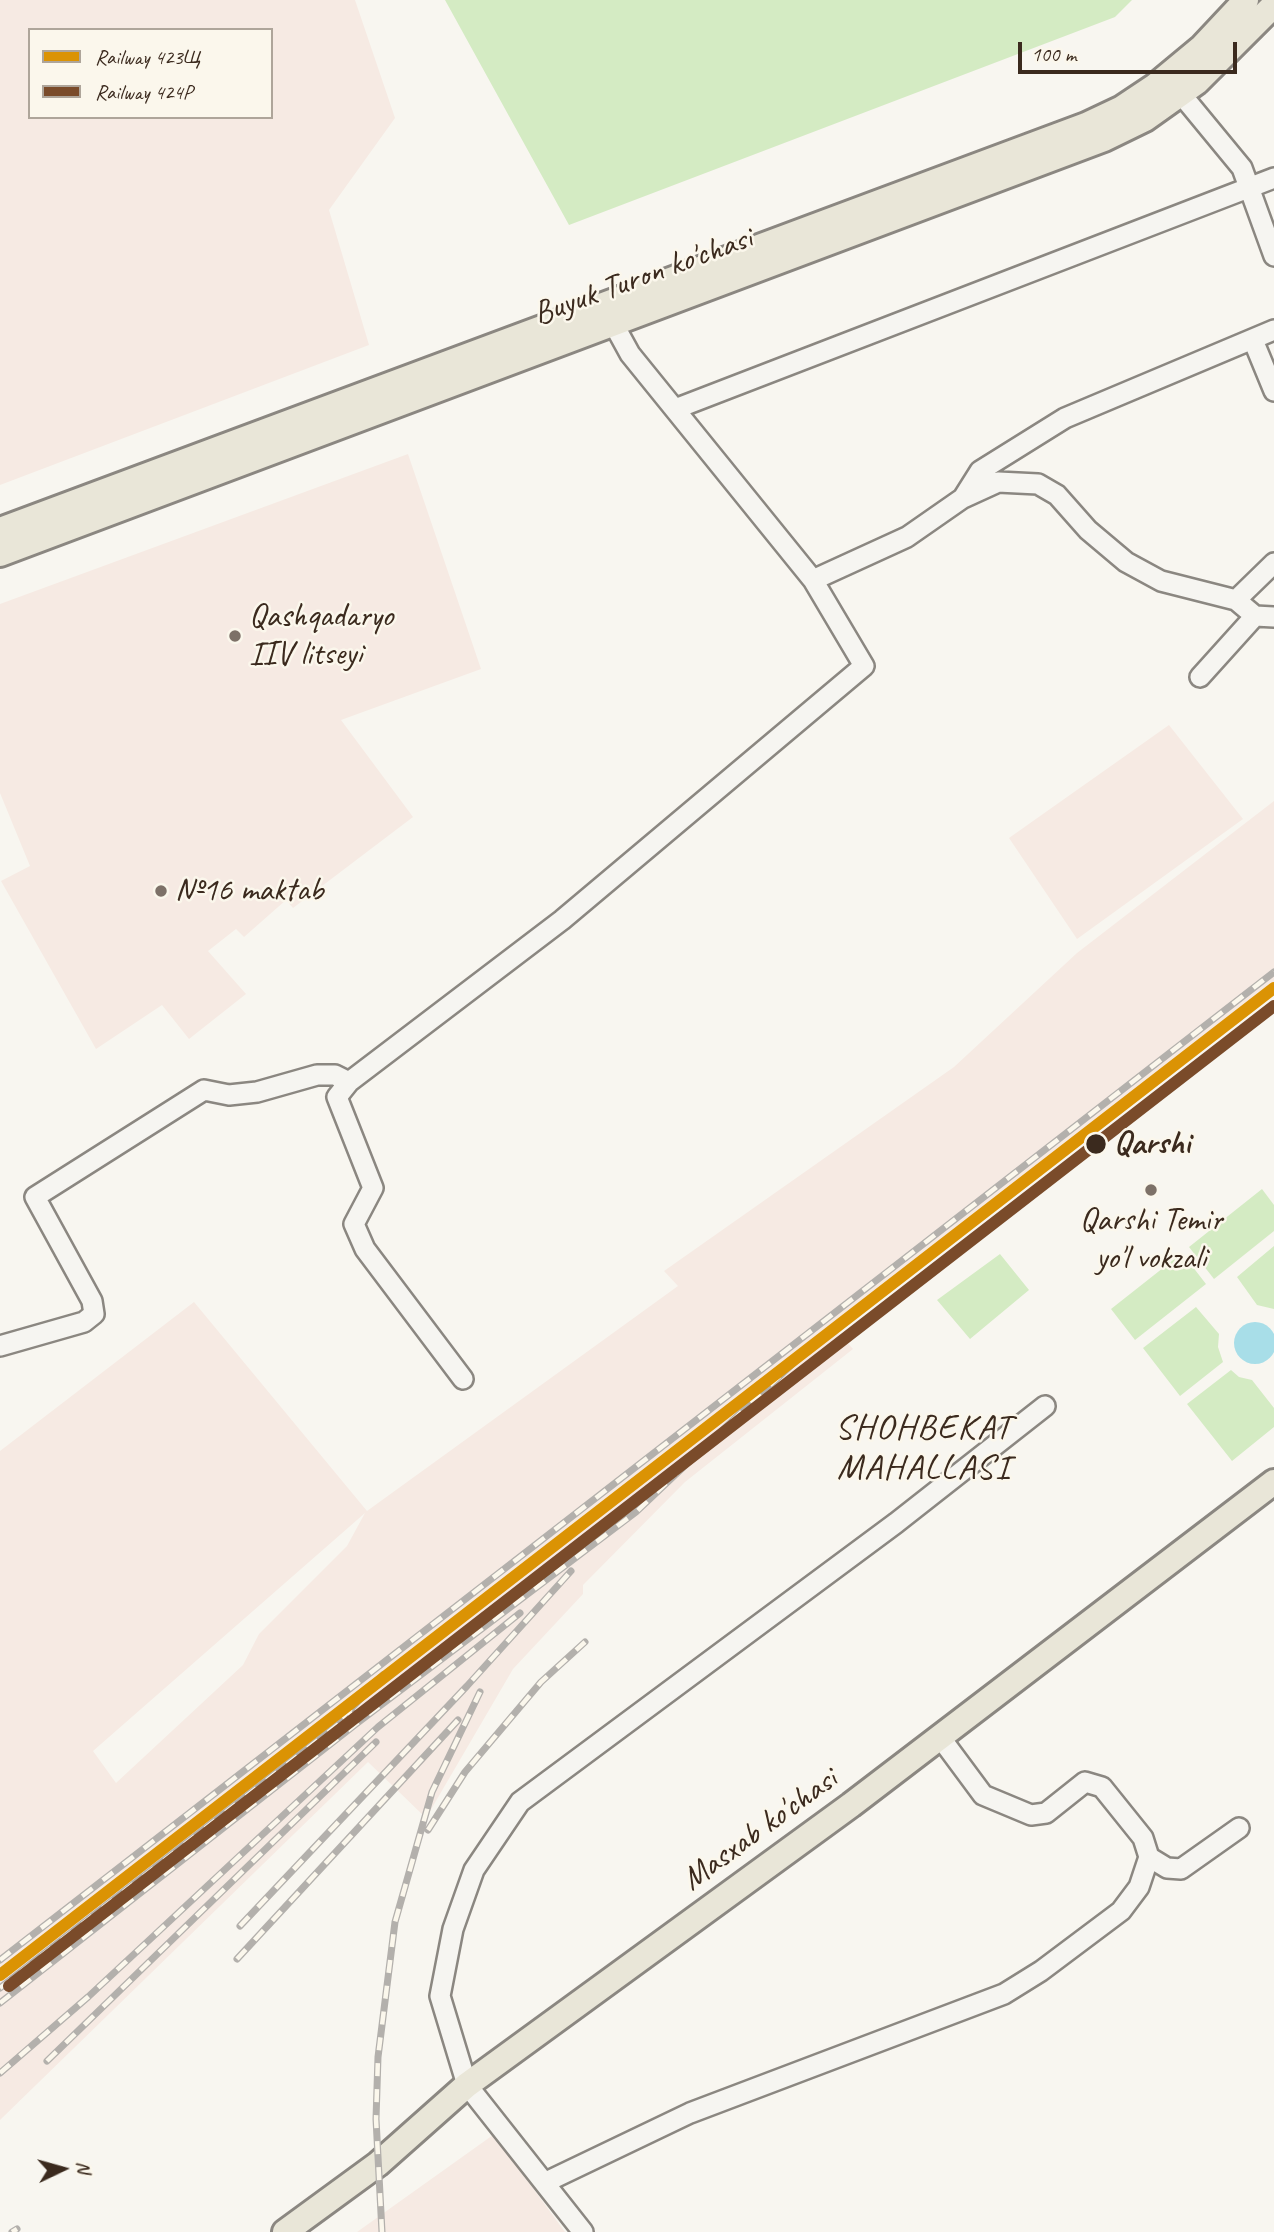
<!DOCTYPE html>
<meta charset="utf-8">
<style>
body{margin:0}
#map{position:relative;width:1274px;height:2232px;overflow:hidden;background:#f8f6f0;font-family:Caveat,sans-serif}
canvas{display:block}
.legend{position:absolute;left:28px;top:28px;width:245px;height:91px;box-sizing:border-box;background:#fbf7ec;border:2px solid #aea59a;margin:0;padding:9px 12px;list-style:none;font-size:21px;color:#3b2a1e}
.legend li{display:flex;align-items:center;gap:14px;height:35px}
.legend b{width:35px;border:2px solid #aea59a}
.north{position:absolute;left:28px;top:2134px;width:70px;height:70px;-webkit-text-stroke:5px #fbf7ec;paint-order:stroke;rotate:85deg;font-size:19px;font-weight:700;line-height:28px;text-align:center;color:#3b2a1e}
.north::after{content:'';display:block;margin:auto;width:24px;height:32px;background:#3b2a1e;clip-path:polygon(50% 0,100% 100%,50% 72%,0 100%)}
.scale{position:absolute;left:1018px;top:42px;width:219px;height:32px;box-sizing:border-box;border:4px solid #3b2a1e;border-top:0;padding-left:9px;font-size:21px;line-height:24px;white-space:nowrap;color:#3b2a1e;-webkit-text-stroke:5px #fbf7ec;paint-order:stroke}
</style>
<div id="map">
<canvas width="1274" height="2232"></canvas>
<ul class="legend">
<li><b style="height:9px;background:#db9304"></b>Railway 423Щ</li>
<li><b style="height:9px;background:#7a4b2a"></b>Railway 424Р</li>
</ul>
<div class="north">N</div>
<div class="scale">100 m</div>
</div>
<script>
const context = document.querySelector('canvas').getContext('2d');
context.lineJoin = 'round';
function paint(path, color) {
  context.fillStyle = color;
  context.fill(path, 'evenodd');
}
function toPath(rows) {
  const path = new Path2D();
  for (const r of rows) {
    if (r.length === 3) {
      path.moveTo(r[0] + r[2], r[1]);
      path.arc(r[0], r[1], r[2], 0, 2 * Math.PI);
      continue;
    }
    path.moveTo(r[0], r[1]);
    for (let i = 2; i < r.length; i += 2) path.lineTo(r[i], r[i + 1]);
  }
  return path;
}
function trace(path, color, width, dash) {
  context.strokeStyle = color;
  context.lineWidth = width;
  context.lineCap = dash ? 'butt' : 'round';
  context.setLineDash(dash || []);
  context.stroke(path);
}
function write(font, color, halo, rows, align = 'center') {
  context.font = font + ' Caveat,sans-serif';
  context.lineWidth = 5;
  context.setLineDash([]);
  context.textBaseline = 'middle';
  context.strokeStyle = halo;
  context.fillStyle = color;
  for (const [text, x, y, turn = 0] of rows) {
    context.save();
    context.translate(x, y);
    context.rotate((+turn || 0) * Math.PI / 180);
    context.textAlign = isNaN(turn) ? turn : align;
    if (halo) context.strokeText(text, 0, 0);
    context.fillText(text, 0, 0);
    context.restore();
  }
}
const built = toPath([
 [0,0,355,0,395,118,329,210,369,345,0,485],
 [30,30,271,30,271,117,30,117],
 [408,454,481,669,341,720,413,817,293,908,286,900,244,937,236,929,208,951,246,994,189,1039,162,1005,96,1049,1,881,30,866,0,793,0,604],
 [1169,725,1243,819,1077,939,1009,838],
 [1274,801,1274,991,836,1330,853,1349,685,1482,583,1585,583,1594,513,1669,426,1818,368,1762,0,2120,0,1451,194,1302,367,1511,678,1286,664,1271,954,1067,1077,953],
 [365,1513,347,1546,259,1634,243,1665,116,1783,93,1751],
 [494,2135,565,2232,357,2232,493,2135]
]);
const green = toPath([
 [445,0,1132,0,1115,17,569,225],
 [1262,1189,1274,1205,1274,1231,1214,1279,1189,1247],
 [1274,1246,1274,1309,1257,1305,1237,1277],
 [1182,1253,1206,1284,1135,1340,1111,1309],
 [1000,1254,1029,1290,970,1339,937,1300],
 [1196,1307,1219,1334,1218,1347,1223,1362,1180,1396,1143,1348],
 [1231,1370,1239,1377,1252,1380,1274,1408,1274,1427,1232,1461,1187,1404]
]);
const water = toPath([
 [1255,1343,21]
]);
const minor = toPath([
 [1181,94,1242,168,1274,256],
 [1253,340,1274,391],
 [675,409,1274,178],
 [963,498,998,482,1038,484,1057,495,1088,530,1126,562,1161,581,1236,600],
 [813,580,907,537,963,498,980,471,1065,418,1274,330],
 [1255,616,1274,617],
 [1200,677,1255,616,1236,600,1274,563],
 [0,1346,84,1322,94,1314,92,1301,35,1197,204,1090,229,1095,257,1092,317,1075,335,1075,349,1082],
 [463,1379,365,1249,354,1224,373,1188,337,1097,349,1082,562,920,864,666,813,580,630,354,613,323],
 [1149,1857,1167,1868,1181,1869,1239,1828],
 [546,2182,690,2113,1004,1994,1041,1971,1121,1911,1139,1887,1149,1857,1143,1838,1102,1787,1085,1782,1046,1813,1031,1815,983,1795,940,1737],
 [583,2232,467,2085,440,1996,453,1929,474,1870,520,1802,896,1523,1045,1406]
]);
const major = toPath([
 [0,530,1086,125,1122,108,1155,86,1202,47,1246,0],
 [0,554,1104,139,1145,119,1197,82,1274,5],
 [285,2232,378,2164,467,2085,851,1805,1274,1482]
]);
const rail = toPath([
 [342,1718,383,1675],
 [428,1830,465,1772,541,1682,585,1642],
 [240,1926,467,1686,571,1571],
 [237,1959,458,1720],
 [0,1960,1274,972],
 [0,1988,353,1713],
 [0,2003,356,1724,636,1512,803,1354],
 [47,2061,376,1742],
 [0,2073,88,1997,378,1727,520,1613],
 [12,2232,17,2229],
 [382,2232,376,2119,378,2057,395,1922,432,1792,480,1692]
]);
const rail1 = toPath([
 [0,1975,1274,988]
]);
const rail2 = toPath([
 [9,1986,1274,1006]
]);
const markers = [
 [235,636,7,"#7d7168"],
 [161,891,7,"#7d7168"],
 [1096,1144,11,"#3b2a1e"],
 [1151,1190,7,"#7d7168"]
];
const streetNames = [
 ["Buyuk Turon ko'chasi",643,277,-20],
 ["Masxab ko'chasi",760,1830,-36]
];
const poiNames = [
 ["Qashqadaryo",249,617],
 ["IIV litseyi",249,655],
 ["№16 maktab",175,891],
 ["Qarshi Temir",1151,1221,"center"],
 ["yo'l vokzali",1151,1259,"center"]
];
const stopNames = [
 ["Qarshi",1114,1144]
];
const neighbourhoodNames = [
 ["SHOHBEKAT",924,1429],
 ["MAHALLASI",924,1469]
];
paint(built, '#f6eae3');
paint(green, '#d4ebc3');
paint(water, '#a8dee8');
trace(minor, '#8b8781', 24);
trace(major, '#8b8781', 30);
trace(minor, '#f6f5f1', 19);
trace(major, '#e9e6d8', 24);
trace(rail, '#b3b0ac', 7);
trace(rail, '#fbf7ec', 4.5, [13]);
trace(rail1, '#db9304', 12);
trace(rail2, '#7a4b2a', 12);
for (const [x, y, r, color] of markers) {
  const dot = new Path2D();
  dot.arc(x, y, r, 0, 2 * Math.PI);
  context.fillStyle = color;
  context.fill(dot);
  trace(dot, '#fbf7ec', 2.5);
}
write('33px', '#3b2a1e', '#fbf7ec', streetNames);
write('33px', '#3b2a1e', '#fbf7ec', poiNames, 'left');
write('bold 33px', '#3b2a1e', '#fbf7ec', stopNames, 'left');
context.letterSpacing = '2px';
write('35px', '#3b2a1e', '#fbf7ec', neighbourhoodNames);
context.letterSpacing = '0px';
</script>
